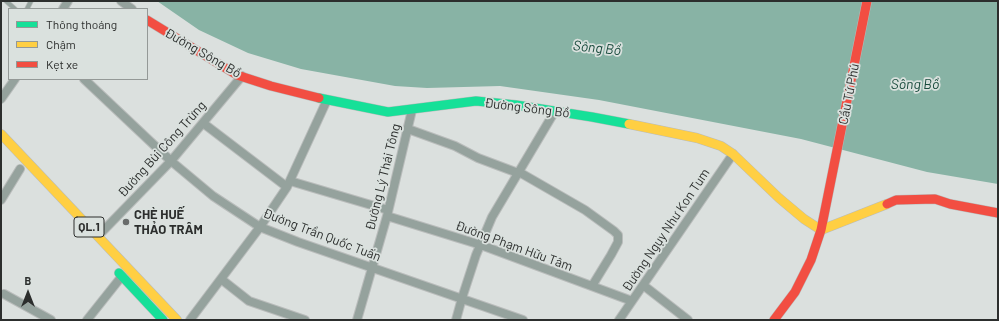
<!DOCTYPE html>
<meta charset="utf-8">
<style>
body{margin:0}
#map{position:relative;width:999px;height:321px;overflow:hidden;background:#dbe0de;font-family:Barlow,sans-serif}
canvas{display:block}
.frame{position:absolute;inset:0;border:2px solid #2c2e2d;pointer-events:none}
.legend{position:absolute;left:8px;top:8px;width:140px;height:72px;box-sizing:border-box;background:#dae1de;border:1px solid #949997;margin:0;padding:5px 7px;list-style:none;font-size:12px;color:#2c2e2d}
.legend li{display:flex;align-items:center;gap:8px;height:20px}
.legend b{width:20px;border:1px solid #949997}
.north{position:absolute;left:8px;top:273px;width:40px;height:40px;-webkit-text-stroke:3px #dae1de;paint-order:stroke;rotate:0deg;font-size:11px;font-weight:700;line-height:16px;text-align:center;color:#2c2e2d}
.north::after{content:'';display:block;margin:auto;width:14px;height:18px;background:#2c2e2d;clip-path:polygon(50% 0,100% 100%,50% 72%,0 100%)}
</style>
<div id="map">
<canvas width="999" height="321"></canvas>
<div class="frame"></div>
<ul class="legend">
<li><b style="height:5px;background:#16e098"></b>Thông thoáng</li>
<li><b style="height:5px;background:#ffcf43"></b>Chậm</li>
<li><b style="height:5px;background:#f24e42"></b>Kẹt xe</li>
</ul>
<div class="north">B</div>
</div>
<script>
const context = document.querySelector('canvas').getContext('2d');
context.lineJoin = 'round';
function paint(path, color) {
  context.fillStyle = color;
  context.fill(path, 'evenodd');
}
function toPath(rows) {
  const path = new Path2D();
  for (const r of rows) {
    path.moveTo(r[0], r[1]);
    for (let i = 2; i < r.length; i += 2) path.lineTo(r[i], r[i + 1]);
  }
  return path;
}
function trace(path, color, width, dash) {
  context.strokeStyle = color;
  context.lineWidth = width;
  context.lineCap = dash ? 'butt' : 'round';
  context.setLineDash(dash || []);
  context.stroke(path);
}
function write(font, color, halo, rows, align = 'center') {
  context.font = font + ' Barlow,sans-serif';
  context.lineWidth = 3.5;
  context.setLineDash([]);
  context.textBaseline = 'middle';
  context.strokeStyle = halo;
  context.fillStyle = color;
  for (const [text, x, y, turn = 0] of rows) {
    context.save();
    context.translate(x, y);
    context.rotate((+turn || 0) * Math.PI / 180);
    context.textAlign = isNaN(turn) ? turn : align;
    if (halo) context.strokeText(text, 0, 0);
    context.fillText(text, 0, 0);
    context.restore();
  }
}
const water = toPath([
 [157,1,998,1,998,184,927,172,801,139,599,100,500,86,427,88,395,86,301,69,248,53,199,30]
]);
const lane = toPath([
 [6,1,15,9],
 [27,9,31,1]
]);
const street = toPath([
 [121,1,132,9],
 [63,9,68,1],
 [84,79,171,161,213,196,260,227,298,242,523,320],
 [1,99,15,79],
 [203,123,287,187],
 [408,129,455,146,478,158,518,173],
 [519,172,585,210,614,231,618,235,618,242,611,255,592,286],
 [290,181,388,210],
 [1,200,20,169],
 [387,216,481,245,632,301],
 [98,236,171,161,242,76],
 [221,279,249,301,305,320],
 [643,285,688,320],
 [4,294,51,320],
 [87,320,122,276],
 [190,320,260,227,287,187,327,100],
 [357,320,387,216,412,110],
 [456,320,462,298,476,255,492,217,555,111],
 [619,320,733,154]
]);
const fast = toPath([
 [319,98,388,112,476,101,516,105,592,117,629,124],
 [119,273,163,320]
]);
const slow = toPath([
 [629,124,697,138,721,146,733,154,779,198,804,219,821,230,887,204],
 [1,134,177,320]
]);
const jam = toPath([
 [147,20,237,75,271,86,319,98],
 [887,204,896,200,935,199,950,204,998,213],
 [774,320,795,292,811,260,821,230,867,1]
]);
const markers = [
 [126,222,4,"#696c6b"]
];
const shields = [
 [89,227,30]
];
const shieldNames = [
 ["QL.1",89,227]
];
const streetNames = [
 ["Đường Sông Bồ",203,53,30],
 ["Cầu Tứ Phú",849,94,-79],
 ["Đường Sông Bồ",527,108,7],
 ["Đường Bùi Công Trừng",162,149,-48],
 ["Đường Lý Thái Tông",383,177,-76],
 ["Đường Ngụy Như Kon Tum",666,230,-56],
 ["Đường Trần Quốc Tuấn",322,235,21],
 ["Đường Phạm Hữu Tâm",514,246,20]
];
const poiNames = [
 ["CHÈ HUẾ",134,215],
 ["THẢO TRÂM",134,230]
];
const waterNames = [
 ["Sông Bồ",597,48,6],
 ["Sông Bồ",915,84]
];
paint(water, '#88b3a5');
trace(lane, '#b9bcbb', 5.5);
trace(street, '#b9bcbb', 10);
trace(fast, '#b9bcbb', 10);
trace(slow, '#b9bcbb', 10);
trace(jam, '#b9bcbb', 10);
trace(lane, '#95a29d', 4);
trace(street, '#95a29d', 8);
trace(fast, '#16e098', 9);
trace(slow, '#ffcf43', 9);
trace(jam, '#f24e42', 9);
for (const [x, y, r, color] of markers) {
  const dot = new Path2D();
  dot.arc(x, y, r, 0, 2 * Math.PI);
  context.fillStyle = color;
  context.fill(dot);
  trace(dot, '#dae1de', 1.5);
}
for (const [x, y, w] of shields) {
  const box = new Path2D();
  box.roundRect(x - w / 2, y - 10, w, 20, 3);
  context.fillStyle = '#dae1de';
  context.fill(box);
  trace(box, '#2c2e2d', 1);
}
write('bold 12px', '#2c2e2d', null, shieldNames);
write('13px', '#2c2e2d', '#dae1de', streetNames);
write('bold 13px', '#2c2e2d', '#dae1de', poiNames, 'left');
write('italic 14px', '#1a4c3e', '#dae1de', waterNames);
</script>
